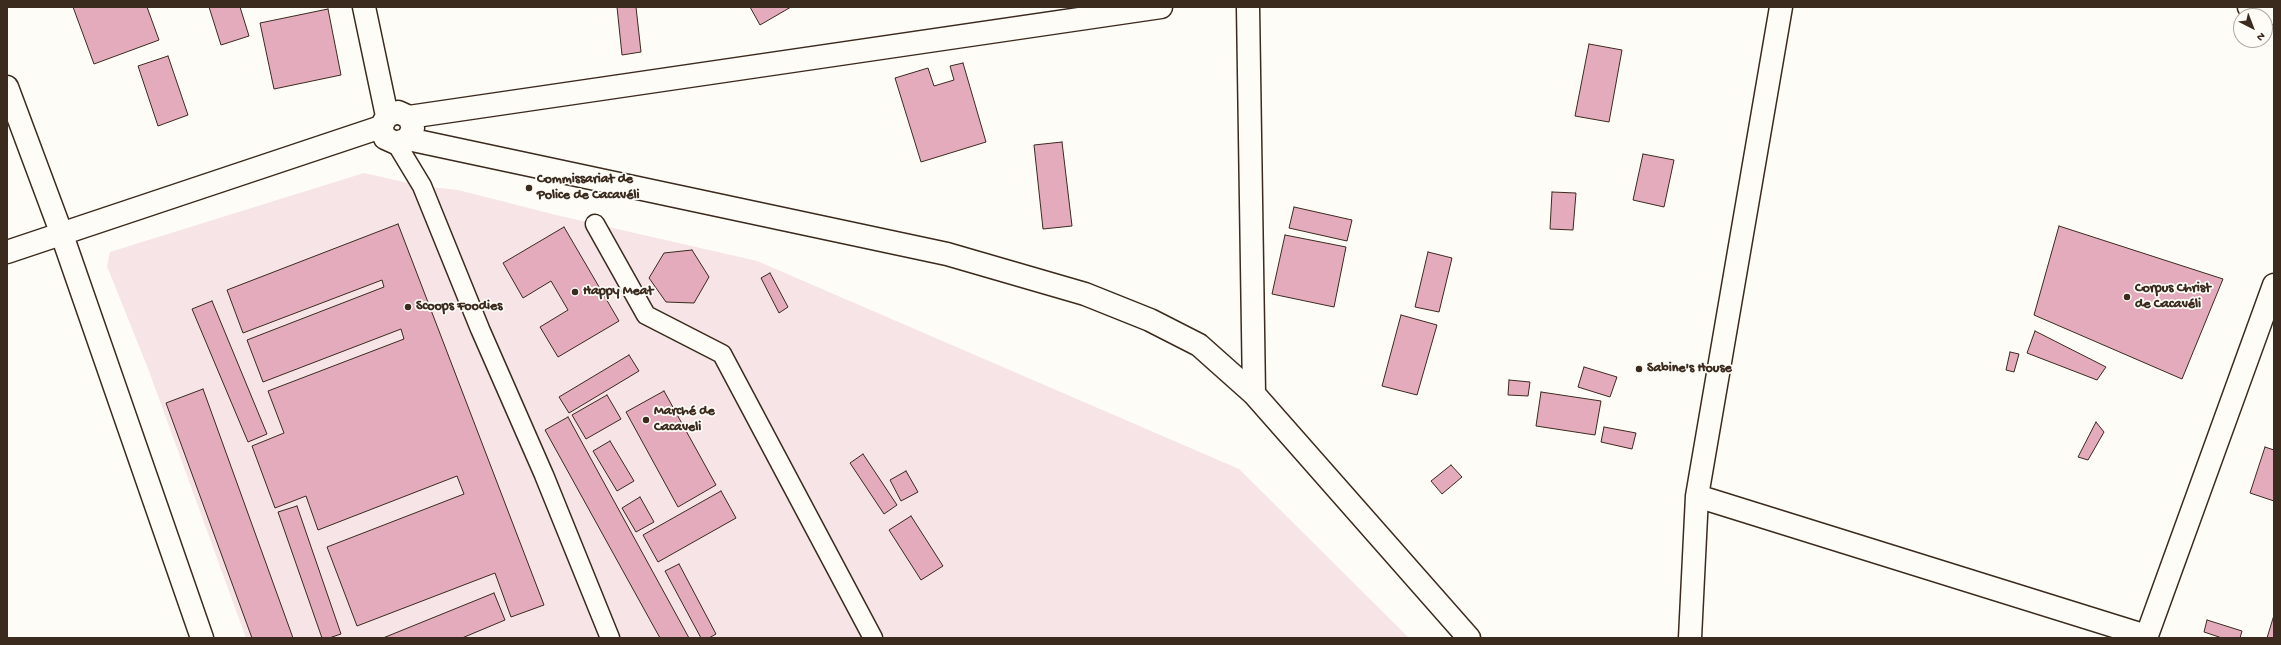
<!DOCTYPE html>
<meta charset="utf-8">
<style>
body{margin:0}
#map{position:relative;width:2281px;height:645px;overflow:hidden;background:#fdfcf7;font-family:"Gochi Hand",sans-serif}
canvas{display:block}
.frame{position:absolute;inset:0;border:8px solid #3b2a1e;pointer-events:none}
.north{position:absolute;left:2233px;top:8px;width:40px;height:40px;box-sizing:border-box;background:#fdfcf7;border:1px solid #afa8a0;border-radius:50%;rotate:138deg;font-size:11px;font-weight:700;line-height:16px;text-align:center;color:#3b2a1e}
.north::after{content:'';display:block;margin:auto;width:14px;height:18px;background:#3b2a1e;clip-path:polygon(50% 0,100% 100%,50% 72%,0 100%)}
</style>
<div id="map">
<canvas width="2281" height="645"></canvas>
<div class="frame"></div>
<div class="north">N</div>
</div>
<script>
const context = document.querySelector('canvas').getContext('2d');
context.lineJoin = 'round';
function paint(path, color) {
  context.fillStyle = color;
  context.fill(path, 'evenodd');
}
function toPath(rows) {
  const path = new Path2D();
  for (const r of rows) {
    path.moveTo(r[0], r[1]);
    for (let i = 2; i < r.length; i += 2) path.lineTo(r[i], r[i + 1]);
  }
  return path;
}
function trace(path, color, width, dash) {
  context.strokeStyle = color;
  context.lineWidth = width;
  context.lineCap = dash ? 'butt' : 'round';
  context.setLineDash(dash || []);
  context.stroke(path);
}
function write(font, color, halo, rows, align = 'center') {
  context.font = font + ' "Gochi Hand",sans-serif';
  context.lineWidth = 3.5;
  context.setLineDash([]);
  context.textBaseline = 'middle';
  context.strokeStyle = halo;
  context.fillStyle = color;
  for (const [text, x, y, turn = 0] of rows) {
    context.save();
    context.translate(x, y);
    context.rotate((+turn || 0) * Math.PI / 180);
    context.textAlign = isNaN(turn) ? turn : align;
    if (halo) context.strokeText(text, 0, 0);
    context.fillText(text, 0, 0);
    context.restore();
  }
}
const built = toPath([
 [364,173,421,186,458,190,556,215,757,261,1239,469,1409,638,246,638,149,371,107,266,110,252]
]);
const building = toPath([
 [73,7,147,7,159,40,94,64,73,7],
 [209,7,240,7,249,36,221,45,209,7],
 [617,7,636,7,641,52,622,55,617,7],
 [750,7,791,7,760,25,750,7],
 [328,9,341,75,274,89,260,23,328,9],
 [1589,44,1622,50,1609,122,1575,116,1589,44],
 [168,56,188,115,158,126,138,66,168,56],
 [963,63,986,142,921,162,895,78,928,68,934,86,954,80,950,66,963,63],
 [1062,142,1072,226,1043,229,1034,145,1062,142],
 [1643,154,1674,160,1664,207,1633,200,1643,154],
 [1552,192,1576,193,1573,230,1550,229,1552,192],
 [1294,207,1352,220,1347,241,1289,228,1294,207],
 [398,224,544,605,511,617,495,573,357,626,327,547,464,494,457,476,318,530,306,496,275,508,252,446,284,433,268,391,404,339,401,329,263,382,247,340,384,287,382,280,243,333,227,290,398,224],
 [2059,226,2223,279,2182,379,2034,315,2059,226],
 [564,227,619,321,558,357,540,327,568,310,551,281,523,298,503,263,564,227],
 [1285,235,1346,247,1334,307,1272,294,1285,235],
 [692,250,709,277,694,303,666,302,649,278,664,253,692,250],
 [1428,252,1452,258,1439,312,1415,307,1428,252],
 [770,273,788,307,779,313,761,278,770,273],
 [212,301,267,434,248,442,192,309,212,301],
 [1401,315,1437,325,1417,395,1382,386,1401,315],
 [2035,331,2106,367,2097,380,2027,353,2035,331],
 [2010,352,2019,354,2014,372,2006,370,2010,352],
 [629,355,639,371,569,413,559,397,629,355],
 [1584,367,1617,377,1610,397,1578,387,1584,367],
 [1509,380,1530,382,1528,396,1508,395,1509,380],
 [203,389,293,638,252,638,166,403,203,389],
 [664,391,716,485,678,507,626,412,664,391],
 [1541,392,1601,401,1595,435,1536,426,1541,392],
 [607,395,621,419,586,439,572,415,607,395],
 [568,417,689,638,660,638,545,430,568,417],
 [2096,422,2104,432,2088,460,2078,457,2096,422],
 [1604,427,1636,433,1632,449,1601,442,1604,427],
 [610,441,634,481,617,491,593,451,610,441],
 [2265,447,2274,450,2274,501,2250,493,2265,447],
 [863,454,897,505,884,514,850,463,863,454],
 [1451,465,1462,477,1442,494,1431,481,1451,465],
 [906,471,918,492,901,501,890,480,906,471],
 [721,491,736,518,658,562,643,535,721,491],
 [640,497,654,522,636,532,622,508,640,497],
 [297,506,341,634,329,638,322,638,278,512,297,506],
 [911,516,943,566,921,580,889,530,911,516],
 [679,564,716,634,709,638,701,638,665,571,679,564],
 [494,593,505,620,462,638,383,638,494,593],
 [2274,615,2274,638,2267,638,2274,615],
 [2207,620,2242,631,2240,638,2222,638,2204,632,2207,620]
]);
const service = toPath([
 [396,143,422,186,480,329,544,475,610,638],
 [595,224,646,315,722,354,873,638]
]);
const minor = toPath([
 [364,7,387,116],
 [1248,7,1254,394],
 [2249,7,2274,13],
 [7,87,61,232,202,638],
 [409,117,1161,7],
 [408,139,413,128,409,117,398,112,387,116,381,127,385,138,396,143,408,139,947,254,1085,294,1150,320,1199,345,1254,394,1469,638],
 [7,252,381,127],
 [1697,496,2146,636],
 [1690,638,1697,496,1781,7],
 [2146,638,2274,285]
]);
const markers = [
 [529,188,4,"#3b2a1e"],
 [575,292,4,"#3b2a1e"],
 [2127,297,4,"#3b2a1e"],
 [408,307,4,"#3b2a1e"],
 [1639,369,4,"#3b2a1e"],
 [646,420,4,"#3b2a1e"]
];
const poiNames = [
 ["Commissariat de",537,180],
 ["Police de Cacavéli",537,196],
 ["Corpus Christ",2135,289],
 ["de Cacavéli",2135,305],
 ["Happy Meat",583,292],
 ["Scoops Foodies",416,307],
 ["Sabine's House",1647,369],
 ["Marché de",654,412],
 ["Cacaveli",654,428]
];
paint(built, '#f6e4e6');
paint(building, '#e4abbd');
trace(building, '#3b2a1e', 1);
trace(service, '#3b2a1e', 21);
trace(minor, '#3b2a1e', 25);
trace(service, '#fdfcf7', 18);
trace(minor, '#fdfcf7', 22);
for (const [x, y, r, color] of markers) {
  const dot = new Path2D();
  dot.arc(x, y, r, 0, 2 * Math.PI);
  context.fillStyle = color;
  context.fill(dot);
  trace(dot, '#fdfcf7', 1.5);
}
write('bold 14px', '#3b2a1e', '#fdfcf7', poiNames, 'left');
</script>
